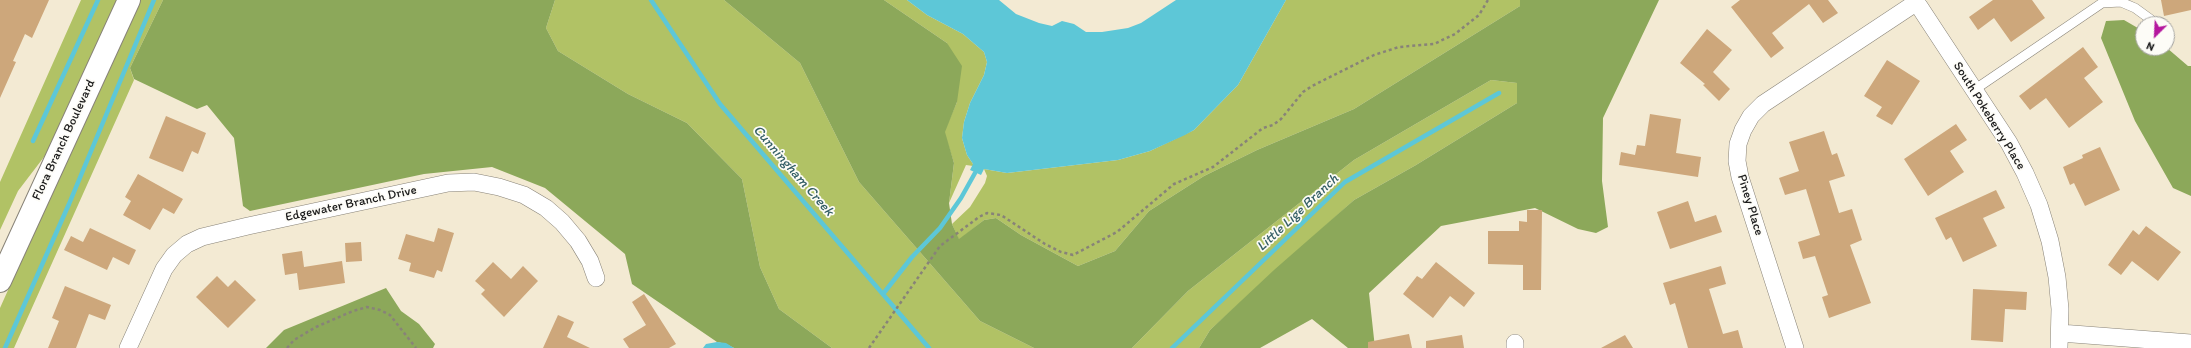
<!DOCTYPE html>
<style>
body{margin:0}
#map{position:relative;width:2191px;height:348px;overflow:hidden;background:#f3ead3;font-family:Itim,sans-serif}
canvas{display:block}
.north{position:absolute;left:2135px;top:16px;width:40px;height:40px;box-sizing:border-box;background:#fdfcf7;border:1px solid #a3a29f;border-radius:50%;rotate:204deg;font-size:11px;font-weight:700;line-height:16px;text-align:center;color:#1c1c1c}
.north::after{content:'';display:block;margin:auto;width:14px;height:18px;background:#b5179e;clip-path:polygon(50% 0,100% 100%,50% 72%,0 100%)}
</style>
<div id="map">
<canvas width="2191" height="348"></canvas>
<div class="north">N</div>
</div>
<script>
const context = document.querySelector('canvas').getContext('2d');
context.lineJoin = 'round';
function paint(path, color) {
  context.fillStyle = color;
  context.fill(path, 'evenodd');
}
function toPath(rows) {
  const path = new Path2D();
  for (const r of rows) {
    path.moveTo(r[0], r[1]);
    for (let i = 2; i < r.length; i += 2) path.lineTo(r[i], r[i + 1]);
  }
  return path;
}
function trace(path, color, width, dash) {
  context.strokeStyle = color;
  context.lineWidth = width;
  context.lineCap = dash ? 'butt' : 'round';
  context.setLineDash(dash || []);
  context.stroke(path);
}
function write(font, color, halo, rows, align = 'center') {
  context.font = font + ' Itim,sans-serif';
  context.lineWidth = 3.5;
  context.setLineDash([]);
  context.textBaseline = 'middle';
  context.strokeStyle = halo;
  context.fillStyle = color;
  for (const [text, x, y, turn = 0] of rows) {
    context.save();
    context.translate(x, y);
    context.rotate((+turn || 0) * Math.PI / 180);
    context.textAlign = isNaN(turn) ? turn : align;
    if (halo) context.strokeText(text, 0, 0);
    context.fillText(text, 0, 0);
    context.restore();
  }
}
const green = toPath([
 [81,0,120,0,47,153,18,191,0,230,0,182],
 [138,0,163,0,130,68,134,80,14,348,0,348,0,308],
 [555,0,724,0,800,63,859,182,980,321,1034,348,832,348,779,309,760,267,742,179,687,123,628,94,558,51,546,28],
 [884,0,907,0,927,15,963,34,984,52,987,62,984,75,970,103,964,122,962,138,967,155,973,164,973,166,966,165,949,203,954,163,944,132,957,102,947,43],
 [1286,0,1520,0,1520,6,1354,109,1257,150,1204,176,1149,211,1115,251,1078,266,1021,235,996,218,984,220,959,240,952,224,970,207,985,183,987,176,984,169,1007,173,1118,160,1150,151,1194,130,1238,85],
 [1491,80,1517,83,1517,103,1416,165,1354,200,1210,330,1199,348,1132,348,1188,291,1354,160]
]);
const forest = toPath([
 [163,0,555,0,546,28,558,51,628,94,687,123,742,179,760,267,779,309,832,348,734,348,726,344,717,342,632,284,625,254,545,188,492,167,424,174,250,211,243,206,234,138,207,105,197,109,134,79,130,68],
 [724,0,884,0,947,43,962,66,957,102,945,132,954,163,949,203,952,224,959,239,984,220,996,218,1021,235,1078,266,1115,251,1149,211,1204,176,1257,150,1354,109,1520,6,1520,0,1659,0,1603,118,1602,181,1608,227,1596,233,1578,229,1535,208,1441,226,1369,293,1375,348,1348,348,1312,319,1260,348,1199,348,1210,330,1274,270,1354,200,1416,165,1517,103,1517,83,1491,80,1354,160,1188,291,1132,348,1034,348,980,321,859,182,800,63],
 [2124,20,2143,31,2143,48,2167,48,2188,66,2191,66,2191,196,2173,188,2135,121,2101,38,2106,21],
 [386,288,401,311,419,324,435,344,433,348,266,348,284,330]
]);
const water = toPath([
 [907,0,999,0,1016,14,1039,23,1052,26,1062,21,1074,24,1086,32,1102,32,1128,28,1141,23,1176,0,1286,0,1238,85,1194,130,1185,135,1150,151,1118,160,1007,173,984,169,981,175,970,170,973,164,967,155,962,138,964,122,970,103,984,75,987,62,984,52,963,34,927,15],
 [717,342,726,343,734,348,703,348,706,344]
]);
const stream = toPath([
 [651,0,720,104,929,348],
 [33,141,98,0],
 [883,294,912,257,940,228,961,198,975,173],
 [5,348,69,204,154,0],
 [1172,348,1345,182,1499,93]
]);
const building = toPath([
 [0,0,49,0,32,38,25,34,13,61,16,62,0,98],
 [1740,0,1828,0,1838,13,1823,23,1809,4,1772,33,1784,48,1771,58,1731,7],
 [1993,0,2032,0,2045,18,2011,42,1994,18,1978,30,1969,17],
 [2161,0,2191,0,2191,10,2164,16],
 [1707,29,1732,50,1713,72,1730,89,1719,101,1703,85,1705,84,1680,63],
 [2083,47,2098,67,2084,78,2103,102,2069,128,2046,98,2030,110,2019,96],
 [1887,60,1920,81,1892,125,1876,116,1882,107,1864,96],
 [1650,114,1681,119,1676,153,1701,157,1698,177,1619,165,1621,152,1635,155,1637,145,1645,146],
 [166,116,206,133,198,154,192,151,183,172,149,158],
 [1956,124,1967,140,1950,151,1964,172,1928,196,1904,159],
 [1824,131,1832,155,1837,153,1845,176,1829,181,1839,213,1852,209,1862,240,1850,245,1871,303,1829,318,1822,297,1828,295,1815,256,1803,259,1798,242,1820,235,1806,189,1785,195,1779,178,1799,171,1789,142],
 [2100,147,2120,190,2085,206,2074,183,2070,185,2063,167,2083,158,2082,155],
 [138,174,183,199,174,214,163,208,150,230,123,215,131,201,125,197],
 [1996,190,2005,208,1983,218,1997,246,1963,262,1951,237,1946,240,1935,218],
 [1688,201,1695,222,1716,215,1722,232,1670,249,1657,212],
 [1527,210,1542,210,1541,290,1523,290,1523,265,1488,264,1488,231,1519,231,1519,221,1527,222],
 [2146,226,2181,252,2158,281,2132,261,2121,275,2108,265,2133,230,2139,235],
 [90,228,136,250,129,265,113,257,107,270,64,250,71,236,83,242],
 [438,228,454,233,442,272,437,270,434,278,409,271,411,263,398,259,406,234,434,242],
 [361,242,362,261,346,262,345,243],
 [302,251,304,267,342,261,345,283,299,290,297,273,285,275,282,254],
 [493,262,511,279,523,266,538,281,504,317,481,294,485,290,475,281],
 [1436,262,1475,293,1464,307,1450,296,1433,318,1403,294,1417,276,1422,279],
 [1721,266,1726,284,1709,289,1723,334,1738,330,1743,348,1688,348,1675,303,1670,305,1663,283],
 [217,276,228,287,235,280,256,300,228,328,196,297],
 [65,286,111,305,105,320,89,314,76,348,48,348,59,321,52,318],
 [1973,289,2027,292,2026,310,2005,309,2003,342,1971,340],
 [644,294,676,344,669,348,629,348,623,339,646,325,632,302],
 [558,315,574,322,567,337,590,348,543,348],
 [1409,334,1412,348,1368,348,1368,342],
 [1462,335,1464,348,1426,348,1426,341],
 [1625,335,1633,348,1601,348]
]);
const path = toPath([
 [287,348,294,340,316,327,353,311,367,307,380,310,390,315,416,348],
 [869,348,940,246,979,217,987,213,1001,215,1045,244,1061,252,1073,255,1117,232,1174,184,1213,167,1263,128,1273,125,1281,119,1303,92,1312,86,1374,55,1399,47,1434,44,1455,34,1479,15,1488,0]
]);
const service = toPath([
 [2167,32,2169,34],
 [1974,90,2102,3,2121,2,2135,8,2157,24]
]);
const minor = toPath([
 [1915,0,2009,143,2025,173,2039,205,2050,241,2057,277,2060,309,2059,348],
 [2060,333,2191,343],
 [1515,343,1515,348],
 [128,348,164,269,174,255,187,244,202,237,248,226,448,183,474,182,499,187,524,195,546,208,562,222,578,241,590,261,596,278],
 [1795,348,1740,177,1737,161,1738,144,1743,130,1751,116,1763,104,1917,2]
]);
const tertiary = toPath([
 [0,281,129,0]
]);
const streetNames = [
 ["South Pokeberry Place",1989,116,58],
 ["Flora Branch Boulevard",64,140,-65],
 ["Edgewater Branch Drive",351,204,-12],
 ["Piney Place",1750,205,73]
];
const waterNames = [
 ["Cunningham Creek",793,171,49],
 ["Little Lige Branch",1298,213,-43]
];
paint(green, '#b1c265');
paint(forest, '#8ca85a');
paint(water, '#5dc7d7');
trace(stream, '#5dc7d7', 4.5);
paint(building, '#cda77b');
trace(service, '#888378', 10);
trace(minor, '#888378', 18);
trace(tertiary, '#888378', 24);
trace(path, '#888378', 2.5, [3, 3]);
trace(service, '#fff', 9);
trace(minor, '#fff', 17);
trace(tertiary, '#fff', 22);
write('13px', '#1c1c1c', '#fdfcf7', streetNames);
write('italic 14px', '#366067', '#fdfcf7', waterNames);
</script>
